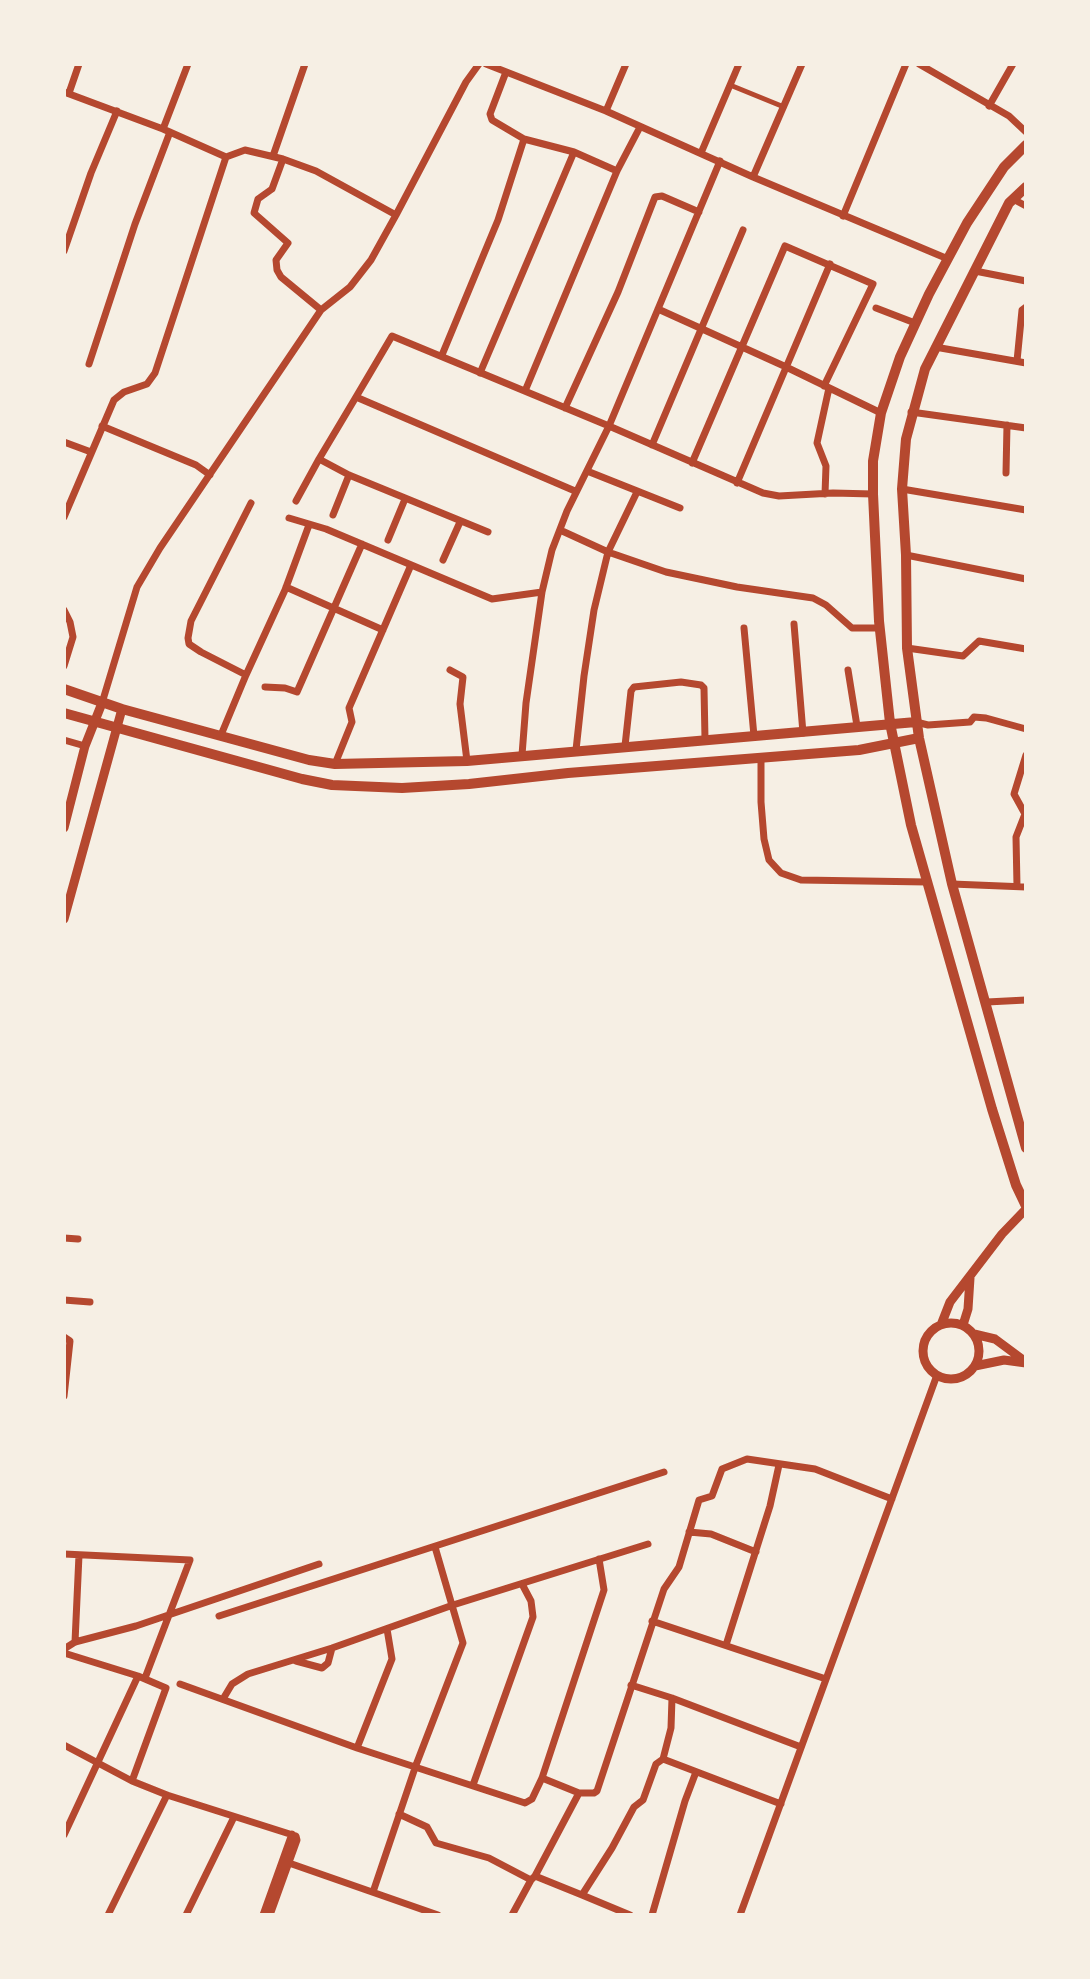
<!DOCTYPE html>
<style>
body{margin:0}
#map{position:relative;width:1090px;height:1979px;overflow:hidden;background:#f6efe4;font-family:Ubuntu,sans-serif}
canvas{display:block}
.frame{position:absolute;inset:0;border:66px solid #f6efe4;pointer-events:none}
</style>
<div id="map">
<canvas width="1090" height="1979"></canvas>
<div class="frame"></div>
</div>
<script>
const context = document.querySelector('canvas').getContext('2d');
context.lineJoin = 'round';
function toPath(rows) {
  const path = new Path2D();
  for (const r of rows) {
    if (r.length === 3) {
      path.moveTo(r[0] + r[2], r[1]);
      path.arc(r[0], r[1], r[2], 0, 2 * Math.PI);
      continue;
    }
    path.moveTo(r[0], r[1]);
    for (let i = 2; i < r.length; i += 2) path.lineTo(r[i], r[i + 1]);
  }
  return path;
}
function trace(path, color, width, dash) {
  context.strokeStyle = color;
  context.lineWidth = width;
  context.lineCap = dash ? 'butt' : 'round';
  context.setLineDash(dash || []);
  context.stroke(path);
}
const pedestrian = toPath([
 [730,85,784,107]
]);
const minor = toPath([
 [486,64,606,111,753,177,948,259],
 [919,64,1009,116,1026,132],
 [506,72,490,114,492,120,524,139,574,152,617,171],
 [64,92,163,129,226,157,245,150,283,159,316,171,396,215,466,82,479,64],
 [69,93,79,64],
 [989,106,1013,64],
 [606,111,626,64],
 [163,129,188,64],
 [701,153,739,64],
 [273,156,305,64],
 [753,177,802,64],
 [1013,199,1026,206],
 [843,216,906,64],
 [64,251,91,173,117,111],
 [975,271,1026,281],
 [876,308,915,323],
 [658,309,784,366,881,413],
 [321,310,350,287,371,260,396,215],
 [935,347,1026,363],
 [442,355,498,220,524,139],
 [1017,361,1022,310,1026,307],
 [89,364,135,224,170,132],
 [480,373,574,152],
 [525,391,617,171,640,127],
 [356,397,319,459,349,475,488,532],
 [565,408,618,292,655,197,662,196,699,212],
 [911,412,1026,428],
 [102,426,196,465,210,475],
 [64,442,91,452],
 [652,445,743,230],
 [692,463,785,246,873,284,824,386],
 [587,471,680,508],
 [1006,473,1007,425],
 [737,483,830,264],
 [902,489,1026,510],
 [575,491,356,397,392,336,609,426,720,161],
 [825,494,826,466,817,443,829,388],
 [296,501,319,459],
 [333,515,349,475],
 [64,517,114,400,124,392,147,384,155,373,226,157],
 [289,518,326,529,492,599,542,592,552,550,567,511,609,426,763,493,779,496,833,493,873,494],
 [560,530,608,552,666,572,737,587,813,598,826,605,852,628,880,628],
 [388,540,405,499],
 [906,555,1026,579],
 [443,560,460,522],
 [286,587,383,630],
 [64,610,70,622,73,637,64,666],
 [794,624,803,733],
 [744,628,754,736],
 [907,648,963,656,979,641,1026,649],
 [450,670,463,677,460,704,467,761],
 [848,670,857,726],
 [246,675,285,590,309,525],
 [265,687,285,688,297,692,362,544],
 [102,703,137,587,160,548,321,310,281,277,277,270,276,260,288,243,254,213,258,199,272,189,283,159],
 [916,722,928,725,970,722,974,717,986,718,1026,729],
 [221,735,246,675,201,652,189,644,188,638,191,621,251,503],
 [64,740,85,746],
 [625,746,631,691,634,687,681,682,701,685,704,688,705,739],
 [576,750,584,676,594,610,608,552,637,492],
 [522,755,526,703,542,592],
 [761,757,761,802,764,839,769,860,781,873,801,880,927,882],
 [335,764,352,722,349,708,411,565],
 [952,884,1026,887],
 [1017,886,1016,837,1025,814,1014,794,1026,755],
 [987,1002,1026,1000],
 [64,1238,78,1239],
 [64,1300,90,1302],
 [64,1337,70,1341,64,1396],
 [689,1532,711,1534,756,1552],
 [64,1554,190,1560,145,1678],
 [219,1616,664,1472],
 [652,1621,826,1679],
 [75,1642,79,1555],
 [726,1645,770,1506,779,1465],
 [64,1649,75,1642,136,1626,319,1564],
 [64,1653,138,1676],
 [296,1661,322,1668,328,1663,332,1648],
 [180,1684,357,1748,525,1803,532,1799,542,1778,604,1590,599,1559],
 [631,1685,672,1698,801,1747],
 [223,1699,232,1684,248,1674,332,1648,453,1605,648,1544],
 [64,1745,132,1781,167,1795,296,1836,297,1840,270,1915],
 [357,1748,392,1659,387,1629],
 [663,1759,781,1804],
 [542,1778,579,1793,594,1793,597,1791,664,1589,679,1567,699,1500,712,1496,722,1469,747,1459,815,1469,892,1499],
 [473,1785,533,1617,531,1601,522,1584],
 [399,1814,427,1827,436,1843,489,1858,531,1880],
 [64,1835,138,1676,166,1688,132,1781],
 [289,1863,438,1915],
 [535,1876,582,1895,612,1848,634,1807,643,1800,656,1764,663,1759,671,1728,672,1698],
 [373,1892,416,1765,463,1643,435,1547],
 [582,1895,630,1915],
 [108,1915,167,1795],
 [186,1915,234,1817],
 [263,1915,292,1834],
 [512,1915,531,1880,535,1876,579,1793],
 [652,1915,685,1801,696,1772],
 [740,1915,937,1375]
]);
const tertiary = toPath([
 [64,828,85,746,102,703],
 [64,919,122,709],
 [951,1351,28],
 [941,1325,950,1302,1002,1234,1026,1209],
 [963,1325,968,1309,970,1278],
 [974,1334,995,1339,1026,1362],
 [975,1366,1004,1360,1026,1363]
]);
const secondary = toPath([
 [1026,145,1004,167,967,223,929,294,900,357,881,413,873,461,873,494,879,621,886,686,890,723,911,825,992,1109,1016,1185,1026,1206],
 [1026,187,1009,203,925,369,906,439,902,489,906,555,907,648,919,738,952,884,1026,1148],
 [64,689,122,709,309,760,335,764,467,761,916,722],
 [64,713,302,779,332,785,402,788,469,784,568,773,859,750,919,738]
]);
trace(pedestrian, '#b5482f', 5);
trace(minor, '#b5482f', 7);
trace(tertiary, '#b5482f', 9);
trace(secondary, '#b5482f', 10);
</script>
